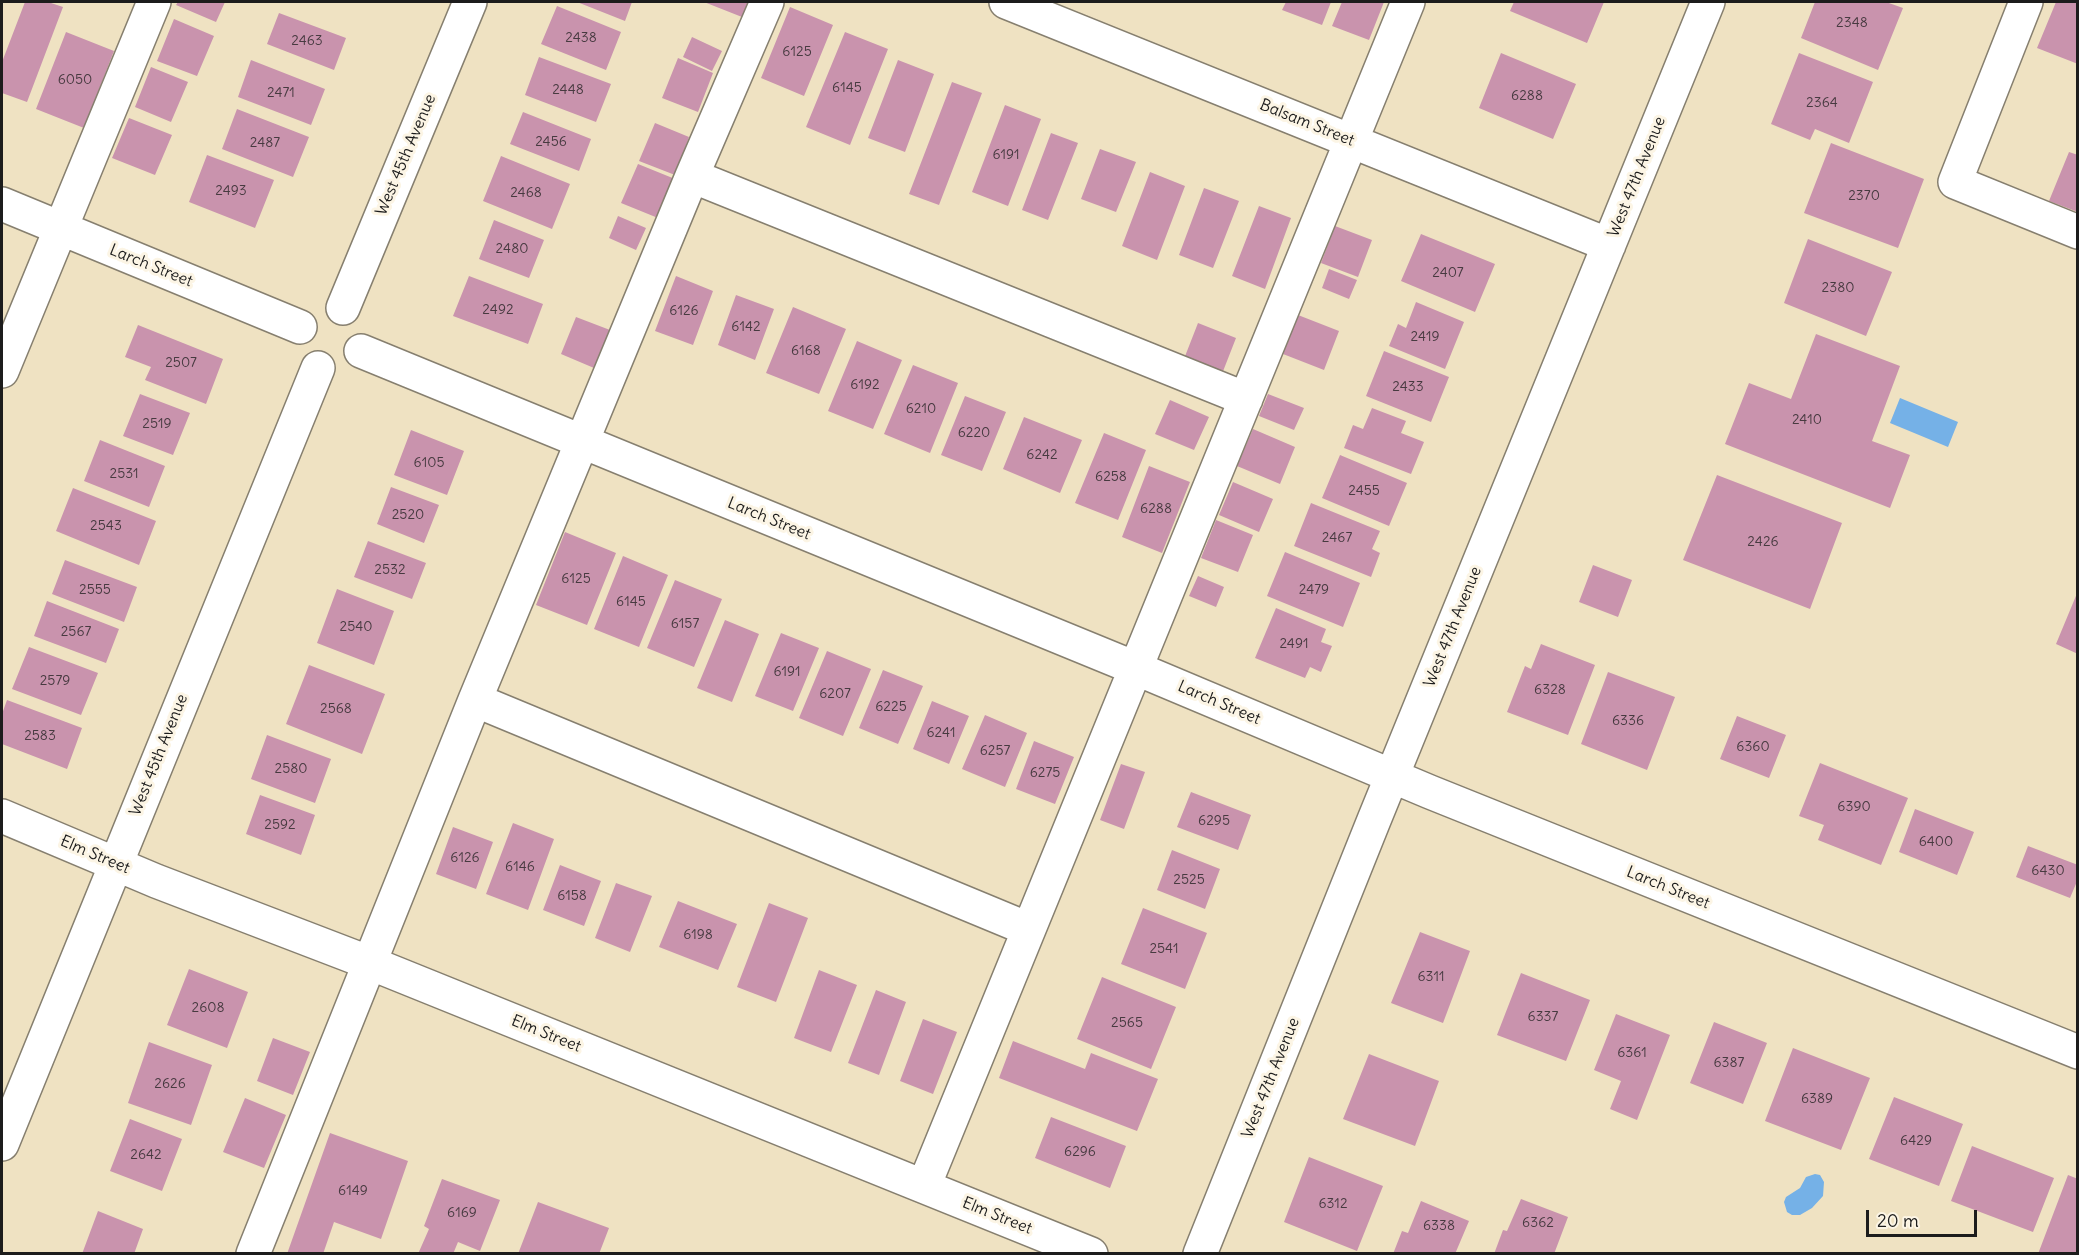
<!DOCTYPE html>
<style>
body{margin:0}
#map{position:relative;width:2079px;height:1255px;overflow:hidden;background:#efe2c2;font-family:Delius,sans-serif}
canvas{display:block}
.frame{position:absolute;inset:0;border:3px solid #1c1c1c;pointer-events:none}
.scale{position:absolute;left:1866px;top:1210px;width:111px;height:27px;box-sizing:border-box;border:3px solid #1c1c1c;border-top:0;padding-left:8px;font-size:18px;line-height:21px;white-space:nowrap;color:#1c1c1c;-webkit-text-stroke:4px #fcf5e5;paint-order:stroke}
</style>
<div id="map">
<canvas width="2079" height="1255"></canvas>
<div class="frame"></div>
<div class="scale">20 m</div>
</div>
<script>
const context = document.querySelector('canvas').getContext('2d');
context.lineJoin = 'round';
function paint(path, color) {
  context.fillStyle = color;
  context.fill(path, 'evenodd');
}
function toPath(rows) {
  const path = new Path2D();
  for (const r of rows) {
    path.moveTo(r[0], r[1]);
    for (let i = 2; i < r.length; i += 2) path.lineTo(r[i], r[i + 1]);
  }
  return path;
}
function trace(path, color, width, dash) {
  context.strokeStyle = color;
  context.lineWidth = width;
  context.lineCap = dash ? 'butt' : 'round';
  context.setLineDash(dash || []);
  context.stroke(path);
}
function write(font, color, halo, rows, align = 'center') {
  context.font = font + ' Delius,sans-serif';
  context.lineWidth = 6;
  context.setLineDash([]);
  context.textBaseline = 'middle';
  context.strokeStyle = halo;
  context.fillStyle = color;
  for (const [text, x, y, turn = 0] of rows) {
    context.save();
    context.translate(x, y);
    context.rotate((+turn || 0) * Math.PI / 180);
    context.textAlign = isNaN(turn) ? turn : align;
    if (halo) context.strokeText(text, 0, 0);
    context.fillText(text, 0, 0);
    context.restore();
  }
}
const water = toPath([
 [1900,398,1958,422,1948,447,1890,423],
 [1815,1174,1820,1175,1824,1182,1823,1196,1812,1208,1800,1215,1792,1215,1787,1212,1784,1202,1786,1197,1800,1188,1806,1177]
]);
const building = toPath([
 [25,2,48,2,63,7,27,102,2,93,2,62],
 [178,2,225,2,216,22,176,5],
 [577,2,632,2,625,21],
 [704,2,748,2,742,17],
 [1286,2,1331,2,1322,25,1282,10],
 [1342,2,1384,2,1369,40,1332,26],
 [1514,2,1604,2,1587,43,1510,11],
 [1815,2,1886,2,1903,8,1878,70,1801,38],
 [2056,2,2078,2,2078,64,2037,48],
 [557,6,621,32,606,70,541,44],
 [790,7,833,25,804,96,761,78],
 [279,13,346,38,334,70,267,44],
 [174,19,214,36,197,76,157,61],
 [66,32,114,51,84,128,36,109],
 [845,32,888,49,850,145,806,127],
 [692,37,722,51,712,71,683,57],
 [1501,53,1576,84,1553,139,1479,108],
 [1799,53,1873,82,1849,143,1815,129,1810,140,1771,124],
 [539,57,611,84,596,122,525,95],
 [678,58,713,73,698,112,662,98],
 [251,60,325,89,311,125,238,97],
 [898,60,934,74,905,152,868,138],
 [151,67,188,82,171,122,135,107],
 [952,82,982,93,939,205,909,194],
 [1005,105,1041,119,1008,206,972,192],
 [237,109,309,137,293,177,222,149],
 [523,112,591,139,579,171,510,144],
 [129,118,172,135,155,175,112,158],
 [655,123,689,137,675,175,639,161],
 [1051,133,1078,143,1048,220,1022,210],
 [1831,143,1924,179,1898,248,1804,213],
 [1100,149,1136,162,1116,212,1081,199],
 [2069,152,2078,155,2078,212,2049,201],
 [207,155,274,180,255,228,189,202],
 [501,156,570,184,552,229,483,201],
 [638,164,675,179,658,218,621,203],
 [1150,172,1185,186,1157,260,1122,246],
 [1204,188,1239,201,1213,268,1179,255],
 [1259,206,1291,218,1265,289,1232,276],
 [618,216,646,228,636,250,609,238],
 [494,220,544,240,529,278,479,259],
 [1335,226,1372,240,1358,277,1321,263],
 [1421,234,1495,264,1475,312,1401,281],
 [1808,239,1892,272,1866,336,1784,303],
 [1329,269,1357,280,1349,299,1322,288],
 [469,276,543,304,528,344,453,316],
 [676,276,713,291,693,345,655,331],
 [736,295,774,309,755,360,718,345],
 [1416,302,1464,322,1445,369,1389,346,1398,324,1406,328],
 [793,307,846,329,819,394,766,373],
 [1298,315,1339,331,1324,370,1283,354],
 [576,317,610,330,594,368,561,354],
 [1198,323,1236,338,1220,379,1182,364],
 [138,325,223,359,206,404,145,380,151,367,125,357],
 [1816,334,1900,366,1872,441,1910,455,1890,508,1725,444,1749,383,1791,399],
 [857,341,902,360,873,429,828,411],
 [1384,351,1449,377,1431,422,1366,396],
 [913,365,958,383,930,453,884,434],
 [140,394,190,413,173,455,123,436],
 [1268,394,1304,408,1294,430,1259,416],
 [965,396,1006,412,982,471,941,455],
 [1170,400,1209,417,1194,450,1155,434],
 [1372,408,1406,421,1401,433,1424,442,1411,474,1344,448,1353,425,1363,429],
 [1024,417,1082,440,1060,493,1003,469],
 [1253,429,1295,447,1280,484,1237,466],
 [411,430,464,451,447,495,394,475],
 [1104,433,1146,450,1118,520,1075,503],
 [100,440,165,466,149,507,84,481],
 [1340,455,1407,483,1389,526,1322,498],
 [1149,466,1190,482,1162,553,1122,537],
 [1717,475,1842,523,1810,609,1683,560],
 [1233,482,1273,499,1259,532,1219,515],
 [391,487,439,505,424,543,377,524],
 [73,488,156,521,139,565,56,531],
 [1311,503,1380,531,1372,549,1380,553,1371,577,1294,546],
 [1216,520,1253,535,1238,572,1201,558],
 [565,532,616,553,587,625,536,605],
 [368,541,426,563,412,599,354,577],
 [1285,552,1360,583,1343,627,1267,596],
 [623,556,668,575,639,647,594,629],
 [65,560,137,587,124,622,52,594],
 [1593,565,1632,580,1618,617,1579,602],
 [1198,576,1224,587,1216,607,1189,596],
 [675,580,722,599,694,667,647,648],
 [337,589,394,611,374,665,317,643],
 [2078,591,2078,654,2056,644],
 [47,601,119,629,106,663,34,636],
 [1276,608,1326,629,1321,642,1332,646,1321,672,1310,667,1305,678,1255,658],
 [725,620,759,634,732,702,697,688],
 [781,633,819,648,793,711,755,696],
 [1541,644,1595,665,1568,735,1507,712,1525,666,1531,669],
 [29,647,98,673,81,715,12,689],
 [827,651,871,669,843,736,799,718],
 [309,665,385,694,362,754,286,724],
 [883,670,923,686,898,744,859,728],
 [1608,672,1675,697,1647,770,1581,744],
 [7,700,82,728,67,769,2,744,2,714],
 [932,701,969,716,949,764,913,749],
 [985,715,1027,733,1005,787,962,769],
 [1737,716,1786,735,1769,778,1720,759],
 [267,735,331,759,315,803,251,779],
 [1034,741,1074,757,1055,804,1016,789],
 [1820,763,1908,798,1881,865,1818,840,1824,825,1799,816],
 [1121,764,1145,772,1124,829,1100,820],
 [1191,792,1251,815,1238,850,1177,827],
 [260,795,315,815,301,855,246,834],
 [1915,809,1974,832,1957,875,1899,852],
 [513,823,554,839,528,910,486,894],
 [453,827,493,842,476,889,436,874],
 [2028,846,2078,865,2078,879,2070,898,2016,877],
 [1172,850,1220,869,1205,909,1157,890],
 [560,865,601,881,584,926,543,910],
 [616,883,652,896,630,952,595,938],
 [678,901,737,924,718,970,659,947],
 [769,903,808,918,776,1002,737,987],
 [1143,908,1207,933,1185,989,1121,964],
 [1420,932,1470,951,1443,1023,1391,1003],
 [189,969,248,992,227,1048,167,1025],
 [819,970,857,985,831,1052,794,1038],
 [1521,973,1590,1000,1566,1061,1497,1035],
 [1102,977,1176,1007,1151,1069,1077,1039],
 [876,990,906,1002,879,1075,848,1063],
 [1616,1014,1670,1035,1637,1120,1610,1109,1621,1081,1594,1070],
 [923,1019,957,1032,933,1094,900,1081],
 [1714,1022,1767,1043,1743,1104,1690,1083],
 [273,1038,310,1052,293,1095,257,1081],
 [1013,1041,1085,1069,1091,1053,1158,1079,1137,1131,999,1078],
 [149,1042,212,1065,191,1125,128,1103],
 [1793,1048,1870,1078,1841,1150,1765,1121],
 [1369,1054,1439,1081,1415,1146,1343,1119],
 [1894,1097,1963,1124,1939,1186,1869,1159],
 [245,1098,286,1115,264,1168,223,1152],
 [1051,1117,1126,1146,1110,1188,1035,1158],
 [130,1119,182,1139,162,1191,110,1171],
 [330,1133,408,1161,381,1239,334,1222,323,1254,287,1254],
 [1972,1146,2054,1178,2033,1232,1951,1201],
 [1309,1157,1383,1186,1357,1251,1284,1222],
 [2068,1175,2078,1179,2078,1254,2038,1254],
 [442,1179,500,1200,480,1251,458,1242,453,1254,418,1254,429,1229,424,1226],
 [1521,1199,1568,1217,1554,1254,1494,1254,1503,1230,1507,1231],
 [1421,1201,1469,1221,1455,1254,1393,1254,1402,1231,1408,1233],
 [538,1202,609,1228,599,1254,518,1254],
 [98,1211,143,1229,134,1254,82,1254]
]);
const minor = toPath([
 [1006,2,1609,245],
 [2026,2,1955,182,2078,232],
 [692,176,1246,399],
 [2,204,300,327],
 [343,308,470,2],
 [361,351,1135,668,1430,792,2078,1052],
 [2,371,154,2],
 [475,700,1028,929],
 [2,816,156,881,370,963,1091,1254],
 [2,1144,318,368],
 [924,1186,1408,2],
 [253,1254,475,700,692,176,767,2],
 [1200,1254,1374,820,1708,2]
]);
const numberNames = [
 ["2348",1852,23],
 ["2438",581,38],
 ["2463",307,41],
 ["6125",797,52],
 ["6050",75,80],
 ["6145",847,88],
 ["2448",568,90],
 ["2471",281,93],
 ["6288",1527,96],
 ["2364",1822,103],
 ["2456",551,142],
 ["2487",265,143],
 ["6191",1006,155],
 ["2493",231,191],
 ["2468",526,193],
 ["2370",1864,196],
 ["2480",512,249],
 ["2407",1448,273],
 ["2380",1838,288],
 ["2492",498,310],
 ["6126",684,311],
 ["6142",746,327],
 ["2419",1425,337],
 ["6168",806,351],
 ["2507",181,363],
 ["6192",865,385],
 ["2433",1408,387],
 ["6210",921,409],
 ["2410",1807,420],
 ["2519",157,424],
 ["6220",974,433],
 ["6242",1042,455],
 ["6105",429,463],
 ["2531",124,474],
 ["6258",1111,477],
 ["2455",1364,491],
 ["6288",1156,509],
 ["2520",408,515],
 ["2543",106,526],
 ["2467",1337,538],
 ["2426",1763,542],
 ["2532",390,570],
 ["6125",576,579],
 ["2555",95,590],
 ["2479",1314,590],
 ["6145",631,602],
 ["6157",685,624],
 ["2540",356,627],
 ["2567",76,632],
 ["2491",1294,644],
 ["6191",787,672],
 ["2579",55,681],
 ["6328",1550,690],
 ["6207",835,694],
 ["6225",891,707],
 ["2568",336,709],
 ["6336",1628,721],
 ["6241",941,733],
 ["2583",40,736],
 ["6360",1753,747],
 ["6257",995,751],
 ["2580",291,769],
 ["6275",1045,773],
 ["6390",1854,807],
 ["6295",1214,821],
 ["2592",280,825],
 ["6400",1936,842],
 ["6126",465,858],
 ["6146",520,867],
 ["6430",2048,871],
 ["2525",1189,880],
 ["6158",572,896],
 ["6198",698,935],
 ["2541",1164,949],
 ["6311",1431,977],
 ["2608",208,1008],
 ["6337",1543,1017],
 ["2565",1127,1023],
 ["6361",1632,1053],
 ["6387",1729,1063],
 ["2626",170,1084],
 ["6389",1817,1099],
 ["6429",1916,1141],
 ["6296",1080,1152],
 ["2642",146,1155],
 ["6149",353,1191],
 ["6312",1333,1204],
 ["6169",462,1213],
 ["6362",1538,1223],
 ["6338",1439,1226]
];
const streetNames = [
 ["Balsam Street",1307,123,22],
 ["West 45th Avenue",406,155,-67],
 ["West 47th Avenue",1637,177,-68],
 ["Larch Street",151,266,22],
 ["Larch Street",769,519,22],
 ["West 47th Avenue",1453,627,-68],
 ["Larch Street",1219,703,23],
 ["West 45th Avenue",159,755,-68],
 ["Elm Street",95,855,23],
 ["Larch Street",1668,888,22],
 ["Elm Street",546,1034,22],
 ["West 47th Avenue",1271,1078,-68],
 ["Elm Street",997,1216,22]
];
paint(water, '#75b1e7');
paint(building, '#c993ad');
trace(minor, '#867f6f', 36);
trace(minor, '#fff', 33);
write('14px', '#473a40', null, numberNames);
write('16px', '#1c1c1c', '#fcf5e5', streetNames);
</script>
